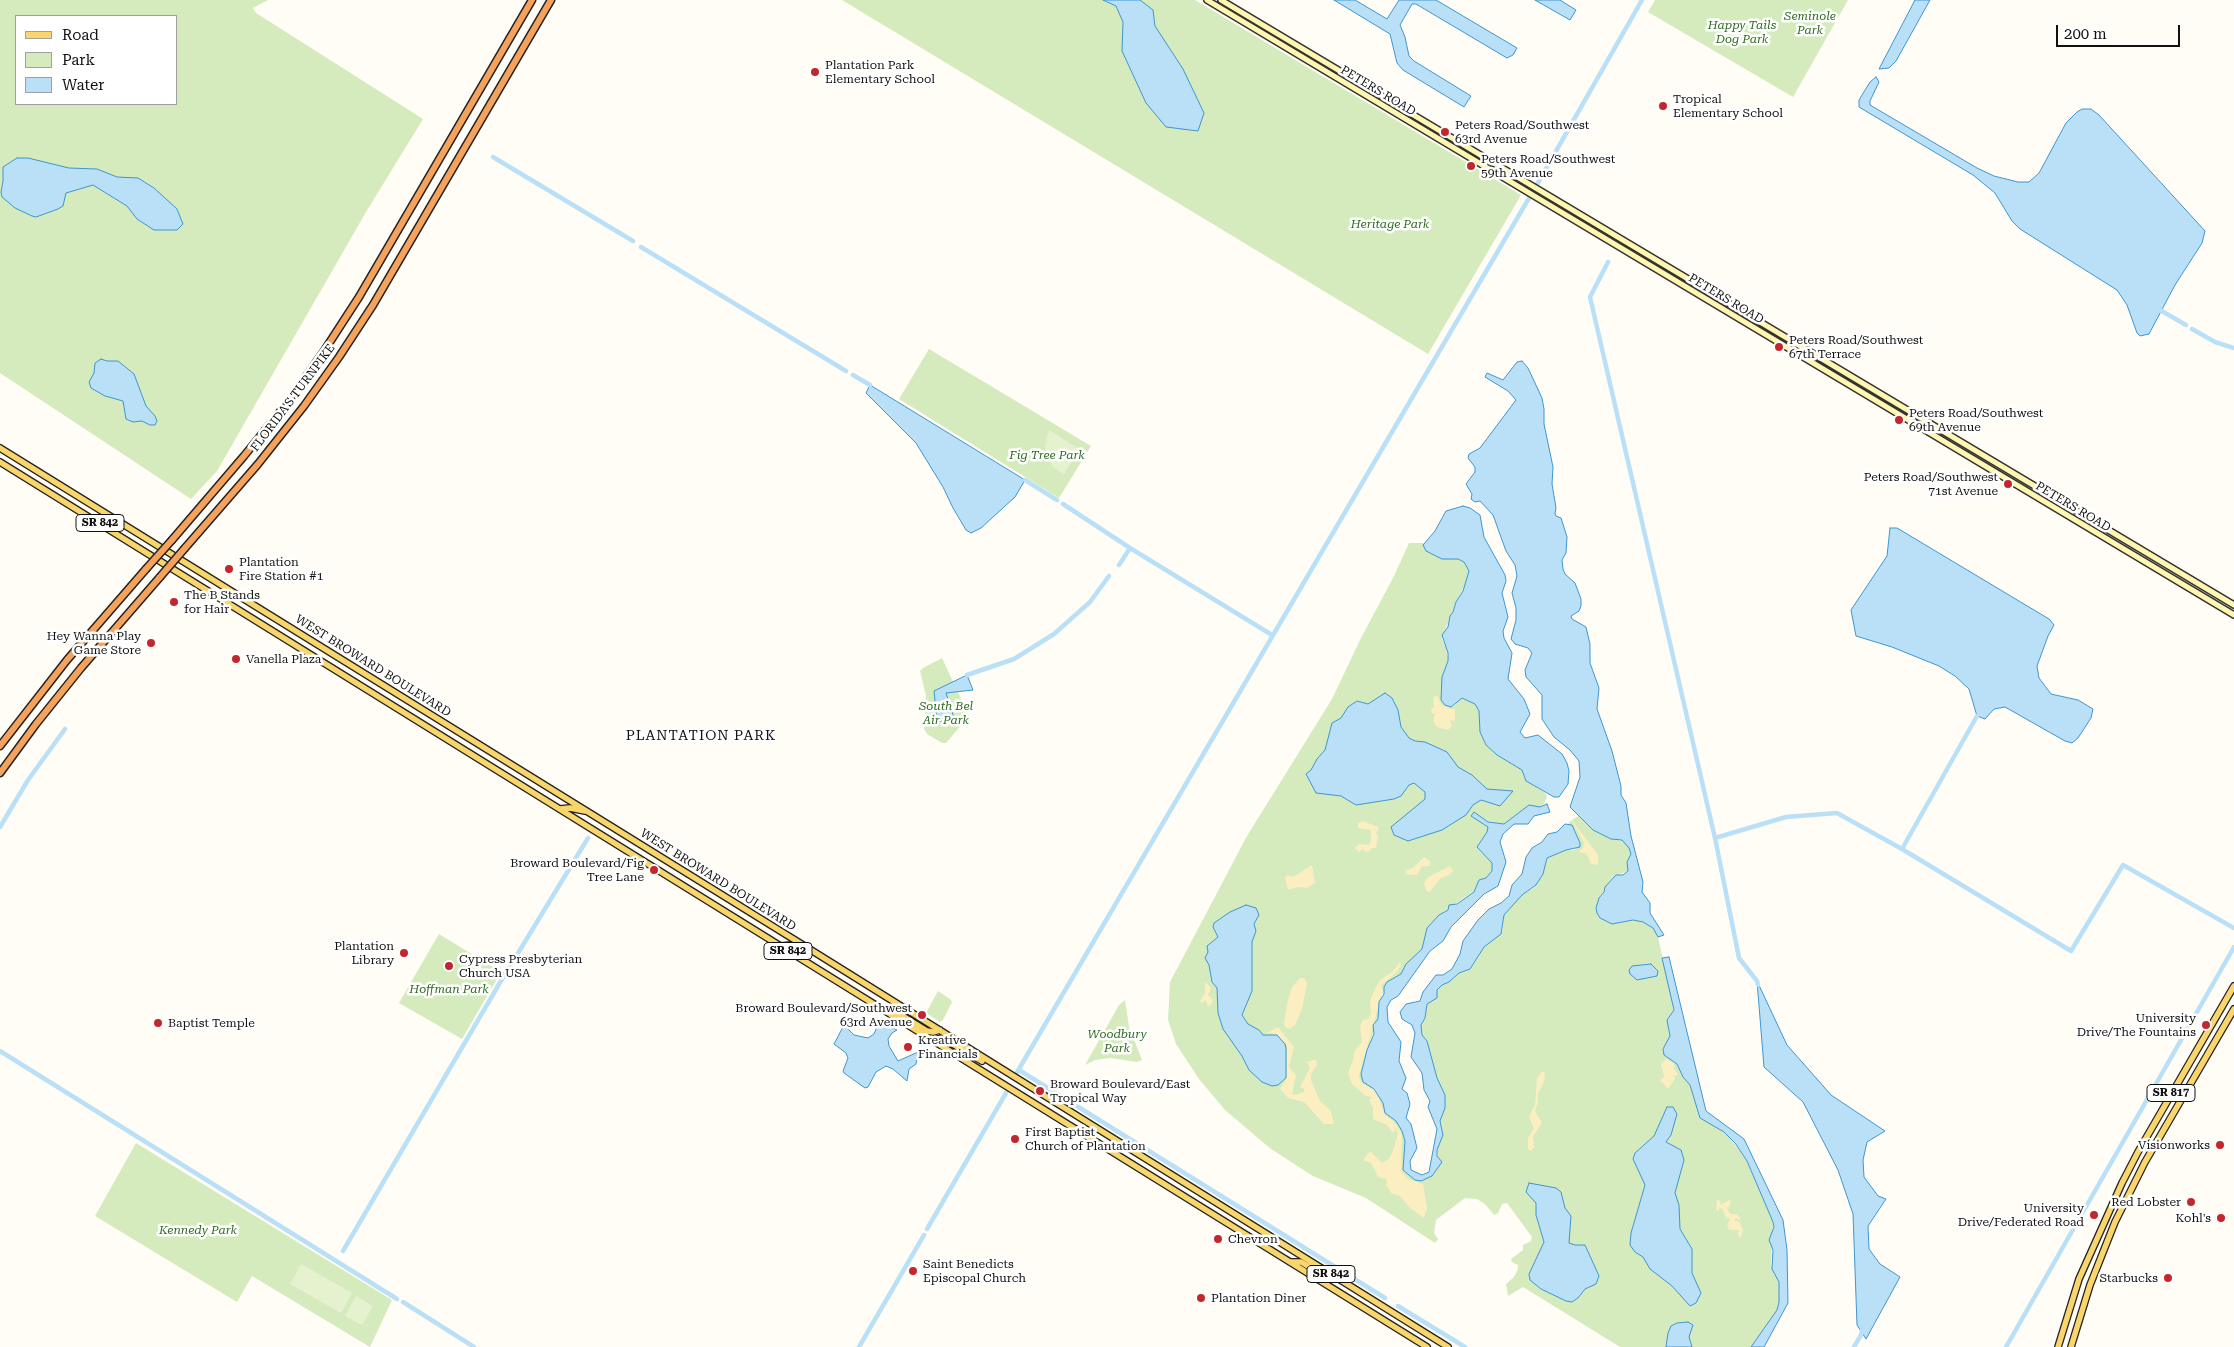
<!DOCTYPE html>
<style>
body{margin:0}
#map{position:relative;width:2234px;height:1347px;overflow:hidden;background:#fffdf5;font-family:"Roboto Serif",serif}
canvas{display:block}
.legend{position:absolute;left:15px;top:15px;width:162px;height:90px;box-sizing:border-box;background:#fff;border:1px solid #a0a0a0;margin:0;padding:6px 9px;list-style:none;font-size:15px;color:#111}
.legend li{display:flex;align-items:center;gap:10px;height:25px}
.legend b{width:25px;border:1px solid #a0a0a0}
.scale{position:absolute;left:2056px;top:25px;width:124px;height:22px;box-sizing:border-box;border:2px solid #111;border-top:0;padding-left:6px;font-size:15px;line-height:18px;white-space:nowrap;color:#111;-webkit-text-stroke:4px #fff;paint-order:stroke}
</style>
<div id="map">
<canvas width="2234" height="1347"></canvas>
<ul class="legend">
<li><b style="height:6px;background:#f9d66b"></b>Road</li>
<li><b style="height:14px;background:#d5ebbd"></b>Park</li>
<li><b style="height:14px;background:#b9e0f7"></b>Water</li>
</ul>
<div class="scale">200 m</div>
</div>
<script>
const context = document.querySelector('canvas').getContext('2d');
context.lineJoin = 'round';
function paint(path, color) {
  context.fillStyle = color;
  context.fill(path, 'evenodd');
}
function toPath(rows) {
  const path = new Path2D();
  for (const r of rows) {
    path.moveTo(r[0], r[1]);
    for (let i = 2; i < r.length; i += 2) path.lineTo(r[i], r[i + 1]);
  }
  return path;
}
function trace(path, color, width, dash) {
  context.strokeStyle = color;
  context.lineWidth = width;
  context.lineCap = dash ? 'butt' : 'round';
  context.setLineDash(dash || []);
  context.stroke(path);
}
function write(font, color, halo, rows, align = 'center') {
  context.font = font + ' "Roboto Serif",serif';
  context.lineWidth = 5;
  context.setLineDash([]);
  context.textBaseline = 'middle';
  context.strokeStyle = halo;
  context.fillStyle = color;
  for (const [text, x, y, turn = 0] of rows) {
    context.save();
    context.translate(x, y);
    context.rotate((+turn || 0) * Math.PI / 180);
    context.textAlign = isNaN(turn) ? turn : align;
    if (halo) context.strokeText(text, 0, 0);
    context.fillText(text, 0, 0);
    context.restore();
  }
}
const green = toPath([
 [0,0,268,0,253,8,256,13,423,119,366,212,217,471,191,499,0,373],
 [16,16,176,16,176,104,16,104],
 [842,0,1195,0,1521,195,1428,354],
 [1655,0,1848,0,1793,97,1648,12],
 [929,349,1091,446,1059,498,899,399],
 [1409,543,1424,543,1423,545,1442,559,1458,559,1464,562,1469,571,1469,577,1456,602,1442,639,1446,648,1448,661,1442,676,1443,685,1441,692,1448,707,1454,706,1459,699,1463,698,1475,704,1479,711,1480,732,1486,745,1497,755,1522,770,1526,781,1545,793,1547,797,1544,804,1540,807,1529,805,1504,824,1488,822,1474,812,1472,816,1488,827,1487,832,1477,847,1492,863,1492,871,1486,878,1479,880,1474,891,1439,915,1427,928,1422,949,1406,964,1401,974,1387,982,1379,1002,1378,1019,1367,1050,1361,1074,1383,1103,1385,1113,1396,1121,1402,1131,1405,1141,1403,1171,1427,1179,1438,1158,1437,1150,1443,1135,1440,1121,1443,1113,1445,1095,1437,1078,1427,1041,1422,1035,1421,1025,1425,1018,1427,1004,1437,996,1437,990,1442,985,1449,982,1459,973,1470,969,1484,947,1502,933,1504,915,1522,895,1535,887,1543,874,1547,858,1566,850,1574,850,1580,843,1572,825,1568,823,1578,816,1593,830,1611,839,1622,840,1627,843,1631,854,1628,871,1613,877,1599,898,1596,908,1612,924,1633,920,1643,922,1653,928,1658,937,1674,1010,1668,1018,1670,1036,1663,1049,1664,1055,1677,1064,1683,1077,1690,1085,1700,1118,1717,1126,1729,1137,1747,1161,1773,1222,1771,1265,1779,1282,1779,1302,1777,1310,1751,1347,1620,1347,1523,1287,1508,1296,1506,1284,1514,1277,1518,1269,1518,1265,1512,1262,1511,1259,1523,1250,1523,1245,1531,1241,1532,1237,1507,1203,1502,1204,1498,1213,1494,1215,1485,1204,1477,1199,1465,1198,1436,1220,1434,1233,1438,1239,1435,1243,1366,1198,1313,1176,1271,1149,1225,1110,1199,1079,1176,1044,1168,1020,1170,982,1247,836,1332,699,1361,638,1394,576],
 [942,658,969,716,946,743,942,743,927,734,924,729,926,696,920,671,923,668],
 [439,934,501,972,462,1039,399,1003],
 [938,991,950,999,952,1002,943,1020,940,1022,926,1013],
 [1125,1000,1129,1027,1142,1060,1137,1062,1110,1058,1095,1060,1085,1065,1119,1005],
 [136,1143,392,1300,370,1347,252,1276,237,1302,95,1216]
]);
const sand = toPath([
 [1437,695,1442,706,1455,710,1455,721,1450,720,1452,726,1448,730,1437,727,1433,721,1435,714,1432,713,1431,709,1434,707,1433,698],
 [1571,819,1598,855,1598,865,1591,864,1587,854,1578,852,1583,848,1584,843],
 [1363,821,1378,827,1378,831,1375,832,1378,835,1376,848,1371,848,1370,851,1365,852,1363,849,1359,852,1355,848,1359,844,1369,845,1371,840,1371,830,1358,828,1358,823],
 [1424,857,1430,861,1430,866,1422,866,1417,875,1405,874,1406,870,1413,868],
 [1312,865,1315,883,1307,888,1298,887,1288,890,1285,878,1287,875,1293,877],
 [1450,866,1453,871,1449,875,1441,878,1430,892,1426,891,1424,882,1430,876],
 [1400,962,1401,965,1397,972,1381,985,1383,991,1359,1076,1361,1082,1371,1088,1379,1099,1385,1115,1394,1122,1395,1130,1393,1133,1387,1125,1373,1119,1373,1108,1369,1100,1372,1097,1366,1096,1352,1084,1348,1073,1353,1060,1355,1050,1362,1042,1360,1026,1363,1020,1368,1019,1371,1013,1370,1001,1375,989,1380,980,1392,972],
 [1300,978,1304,978,1307,983,1302,1009,1295,1025,1290,1029,1285,1027,1284,1024,1287,1004,1292,987],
 [1205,982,1211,988,1208,995,1213,1000,1211,1005,1208,1006,1205,1000,1202,1003,1200,1001,1205,993],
 [1278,1027,1294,1047,1289,1067,1296,1075,1292,1094,1295,1095,1304,1092,1304,1089,1300,1087,1310,1068,1307,1062,1316,1059,1317,1065,1311,1074,1311,1080,1320,1101,1331,1111,1334,1124,1324,1124,1304,1102,1288,1098,1280,1089,1287,1077,1287,1046,1277,1035,1271,1033,1265,1034],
 [1666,1059,1674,1063,1674,1069,1678,1074,1676,1076,1673,1075,1675,1079,1668,1089,1660,1080,1664,1077,1661,1064],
 [1542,1071,1545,1073,1544,1082,1538,1094,1538,1103,1535,1111,1542,1123,1533,1136,1534,1147,1531,1151,1528,1149,1528,1138,1534,1129,1529,1117,1535,1104,1537,1078],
 [1396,1124,1402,1135,1401,1171,1408,1179,1423,1184,1427,1208,1424,1218,1410,1208,1400,1196,1391,1193,1386,1184,1387,1182,1386,1179,1378,1177,1371,1163,1363,1160,1370,1151,1382,1163,1389,1159,1394,1148,1398,1133,1394,1125],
 [1717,1200,1721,1201,1720,1205,1730,1200,1730,1206,1727,1208,1730,1214,1737,1214,1740,1218,1740,1221,1736,1218,1734,1220,1739,1222,1743,1229,1741,1238,1738,1235,1739,1230,1729,1230,1727,1225,1730,1219,1726,1218,1723,1210,1719,1207,1719,1211,1716,1210]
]);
const pitch = toPath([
 [1049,430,1079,449,1064,474,1054,468,1047,459,1045,445],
 [301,1264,352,1293,341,1313,290,1284],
 [356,1296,373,1306,362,1325,345,1316]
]);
const water = toPath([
 [1103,0,1140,0,1153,10,1155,26,1183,69,1204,113,1198,131,1166,127,1146,103,1122,51,1123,22,1116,6,1103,0],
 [1334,0,1355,0,1387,19,1399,0,1436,0,1517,48,1513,55,1507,58,1416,4,1412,4,1400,25,1405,37,1409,56,1414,61,1471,96,1464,107,1403,70,1397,63,1390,34,1334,0],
 [1535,0,1560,0,1576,10,1570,20,1535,0],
 [1915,0,1930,0,1896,61,1889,68,1879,69,1915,0],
 [1876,77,1879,82,1870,101,1870,105,1977,168,1994,176,2018,182,2029,182,2039,173,2066,123,2077,112,2082,109,2091,109,2099,115,2205,231,2202,243,2175,285,2149,334,2140,336,2137,333,2127,305,2117,290,2020,229,2012,221,1995,193,1973,175,1859,107,1859,100,1870,82,1876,77],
 [17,158,28,158,69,168,97,169,117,177,138,178,154,188,177,209,183,224,177,230,154,230,137,219,127,206,93,185,66,193,63,206,58,209,36,217,32,216,15,208,2,197,1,192,3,181,3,167,17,158],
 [101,359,107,361,118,361,134,374,146,406,155,416,157,421,155,425,150,425,142,421,133,422,126,419,123,401,105,396,91,388,89,382,94,373,95,363,101,359],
 [1522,361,1528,368,1542,398,1544,409,1544,424,1553,467,1552,484,1556,508,1555,513,1556,516,1561,518,1567,537,1566,553,1562,560,1563,569,1565,574,1575,583,1581,599,1581,606,1579,611,1571,616,1572,619,1586,627,1590,644,1590,663,1599,688,1597,709,1612,751,1621,786,1621,795,1626,803,1631,836,1643,882,1642,892,1650,903,1650,913,1664,935,1658,937,1653,928,1643,922,1633,920,1612,924,1600,918,1597,913,1596,908,1599,898,1604,892,1605,887,1616,875,1623,875,1628,871,1627,862,1631,854,1629,848,1622,840,1611,839,1593,830,1570,807,1580,777,1579,761,1570,750,1554,737,1542,719,1542,695,1526,677,1525,670,1532,653,1528,648,1515,644,1511,639,1516,620,1516,608,1512,593,1517,576,1515,565,1506,551,1493,515,1480,501,1475,502,1471,499,1472,494,1466,484,1475,472,1475,467,1468,458,1469,454,1480,448,1516,400,1508,391,1485,377,1487,373,1503,380,1517,362,1522,361],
 [870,385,1025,480,1015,497,981,528,971,533,966,530,953,508,943,487,916,443,866,393,870,385],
 [1463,506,1470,508,1480,515,1484,537,1505,575,1506,581,1502,593,1508,617,1503,631,1504,638,1512,653,1508,679,1524,699,1530,714,1520,732,1525,738,1538,735,1562,754,1567,763,1569,771,1568,784,1559,797,1554,797,1526,781,1522,770,1497,755,1486,745,1480,732,1479,711,1475,704,1462,698,1451,707,1445,705,1441,700,1442,677,1448,661,1448,653,1442,635,1448,627,1450,616,1453,612,1456,602,1463,591,1469,571,1464,562,1458,559,1442,559,1426,551,1423,545,1435,531,1446,511,1463,506],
 [1890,528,1897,528,2049,619,2054,625,2048,636,2037,666,2039,678,2051,694,2078,700,2093,709,2091,718,2078,738,2072,743,2065,741,2005,707,1994,709,1985,719,1977,716,1969,689,1955,676,1939,666,1892,647,1856,636,1851,610,1887,556,1890,528],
 [967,675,973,690,946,693,954,718,950,723,937,721,934,691,967,675],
 [1385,693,1392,698,1398,710,1401,727,1409,738,1415,741,1425,742,1447,752,1458,767,1472,775,1487,789,1513,791,1500,806,1481,800,1473,805,1466,815,1442,830,1408,841,1394,835,1391,827,1425,799,1425,792,1414,783,1409,785,1401,796,1394,799,1356,805,1341,796,1316,793,1306,774,1311,770,1317,759,1325,750,1332,723,1341,718,1348,707,1357,701,1368,704,1385,693],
 [1547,804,1550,812,1534,816,1528,824,1514,824,1503,834,1500,842,1506,862,1498,886,1484,894,1451,927,1443,941,1430,951,1398,996,1391,1000,1387,1007,1388,1022,1401,1042,1399,1061,1406,1078,1402,1089,1407,1093,1410,1104,1406,1118,1411,1124,1417,1148,1410,1161,1411,1170,1422,1175,1429,1172,1437,1129,1428,1107,1430,1101,1424,1090,1422,1073,1411,1057,1415,1033,1412,1025,1402,1019,1400,1012,1406,1004,1420,1001,1423,992,1436,975,1443,975,1452,969,1460,954,1463,941,1478,920,1489,909,1501,903,1509,896,1512,885,1522,874,1526,857,1532,848,1542,842,1548,834,1557,832,1565,824,1572,825,1580,843,1580,847,1566,850,1547,858,1543,874,1536,885,1522,895,1504,915,1501,934,1484,947,1470,969,1459,973,1449,982,1442,985,1437,990,1437,998,1427,1004,1425,1018,1421,1025,1422,1035,1427,1041,1437,1078,1445,1095,1445,1108,1440,1121,1443,1135,1437,1150,1437,1156,1442,1162,1432,1176,1421,1181,1415,1180,1403,1170,1405,1141,1402,1131,1396,1121,1385,1113,1383,1103,1374,1089,1363,1082,1361,1074,1367,1050,1374,1034,1373,1025,1378,1019,1379,1002,1384,994,1384,987,1387,982,1401,974,1406,964,1422,949,1427,928,1439,915,1448,910,1449,905,1457,904,1474,892,1479,880,1486,878,1492,871,1492,863,1477,847,1487,832,1488,827,1471,816,1474,812,1488,822,1504,824,1529,805,1540,807,1547,804],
 [1246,905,1256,908,1259,915,1254,924,1256,931,1252,942,1252,991,1242,1015,1248,1024,1259,1030,1263,1035,1277,1035,1285,1044,1286,1048,1286,1078,1278,1085,1272,1086,1262,1082,1249,1070,1242,1056,1223,1029,1218,1013,1217,988,1212,982,1209,965,1205,958,1208,952,1207,946,1218,937,1213,927,1214,923,1230,912,1246,905],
 [1669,957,1706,1111,1744,1139,1783,1220,1787,1250,1788,1303,1764,1347,1751,1347,1777,1310,1779,1302,1779,1282,1772,1269,1773,1250,1769,1240,1774,1227,1773,1222,1747,1161,1735,1143,1724,1132,1700,1118,1690,1085,1683,1077,1677,1064,1664,1055,1663,1049,1670,1036,1667,1020,1674,1010,1662,958,1669,957],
 [1651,964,1658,971,1657,976,1637,980,1630,974,1629,970,1632,966,1651,964],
 [1757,981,1787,1045,1831,1095,1885,1131,1867,1142,1863,1160,1864,1177,1878,1196,1886,1199,1868,1226,1869,1249,1880,1264,1900,1277,1866,1339,1857,1325,1853,1214,1838,1170,1803,1102,1764,1067,1757,981],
 [879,1022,897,1030,892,1033,888,1039,889,1046,898,1061,918,1052,916,1064,909,1069,907,1081,893,1069,886,1066,876,1072,868,1087,865,1088,844,1073,843,1071,848,1058,846,1053,834,1044,844,1025,854,1035,868,1038,874,1034,879,1022],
 [1667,1107,1673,1107,1677,1114,1671,1135,1666,1142,1681,1150,1684,1160,1675,1193,1679,1205,1680,1229,1692,1249,1692,1273,1701,1293,1696,1303,1690,1306,1672,1286,1650,1269,1643,1257,1635,1252,1630,1245,1631,1233,1645,1185,1633,1159,1635,1153,1654,1136,1667,1107],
 [1529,1183,1556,1188,1561,1192,1565,1208,1571,1216,1569,1243,1575,1245,1585,1245,1599,1276,1596,1284,1585,1289,1578,1298,1572,1302,1566,1301,1541,1289,1530,1280,1529,1274,1544,1242,1536,1215,1536,1203,1526,1192,1529,1183],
 [1688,1322,1693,1325,1689,1337,1692,1347,1666,1347,1668,1333,1671,1326,1677,1323,1688,1322]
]);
const canal = toPath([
 [493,157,633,241],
 [641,247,846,371],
 [1608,262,1590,297,1715,838,1739,958,1757,981,1758,985],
 [2160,310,2186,325],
 [2192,329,2215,342,2234,348],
 [853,375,870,385],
 [1025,480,1057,500],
 [1063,504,1130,548,1272,635],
 [1119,565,1130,548],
 [967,675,1014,659,1054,634,1090,602,1109,576],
 [0,827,28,780,65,729],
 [1715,838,1786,817,1837,813,1902,849,1977,716],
 [1902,849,2071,951,2123,865,2234,928],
 [509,968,588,838],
 [0,1051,397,1299],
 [1019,1070,1385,1298],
 [1016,1074,1539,181,1642,0],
 [927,1229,1006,1093],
 [343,1251,505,974],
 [403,1302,474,1347],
 [1398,1306,1465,1347],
 [859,1347,924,1235],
 [1854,1347,1861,1335,1863,1326],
 [2006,1347,2234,947]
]);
const secondary = toPath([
 [1207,0,2234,615],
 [1221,0,2234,605]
]);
const primary = toPath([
 [0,448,803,945,1448,1347],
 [0,462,1427,1347],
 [560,809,570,808,585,811],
 [781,946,801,944],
 [886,1011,893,1010,927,1031,933,1032,940,1030],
 [934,1040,938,1039,946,1040,982,1061],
 [1290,1262,1301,1262,1330,1279,1338,1279],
 [2058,1347,2079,1279,2122,1183,2138,1152,2234,986],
 [2071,1347,2090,1285,2115,1222,2145,1162,2234,1009]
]);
const highway = toPath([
 [172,540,244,456,287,403,324,351,359,297,532,0],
 [185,548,258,464,304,406,339,357,373,305,551,0],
 [0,746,67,660,146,569],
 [0,773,36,724,81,668,160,577]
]);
const highwayBridge = toPath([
 [146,569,172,540],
 [160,577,185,548]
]);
const markers = [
 [815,72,5,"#c4262e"],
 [1663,106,5,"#c4262e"],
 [1445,132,5,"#c4262e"],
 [1471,166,5,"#c4262e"],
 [1779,347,5,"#c4262e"],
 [1899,420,5,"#c4262e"],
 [2008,484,5,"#c4262e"],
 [229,569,5,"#c4262e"],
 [174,602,5,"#c4262e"],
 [151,643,5,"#c4262e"],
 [236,659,5,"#c4262e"],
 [654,870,5,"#c4262e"],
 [404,953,5,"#c4262e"],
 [449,966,5,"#c4262e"],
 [922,1015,5,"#c4262e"],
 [158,1023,5,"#c4262e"],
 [2206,1025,5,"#c4262e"],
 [908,1047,5,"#c4262e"],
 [1040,1091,5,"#c4262e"],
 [1015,1139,5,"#c4262e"],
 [2220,1145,5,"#c4262e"],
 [2191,1202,5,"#c4262e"],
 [2094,1215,5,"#c4262e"],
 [2221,1218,5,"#c4262e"],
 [1218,1239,5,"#c4262e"],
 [913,1271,5,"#c4262e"],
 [2168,1278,5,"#c4262e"],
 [1201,1298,5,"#c4262e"]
];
const shields = [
 [100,523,48],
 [788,951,48],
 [2171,1093,48],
 [1331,1274,48]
];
const shieldNames = [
 ["SR 842",100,523],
 ["SR 842",788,951],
 ["SR 817",2171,1093],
 ["SR 842",1331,1274]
];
const parkNames = [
 ["Seminole",1810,16],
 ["Park",1810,30],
 ["Happy Tails",1742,25],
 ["Dog Park",1742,39],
 ["Heritage Park",1390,224],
 ["Fig Tree Park",1047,455],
 ["South Bel",946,706],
 ["Air Park",946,720],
 ["Hoffman Park",449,989],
 ["Woodbury",1117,1034],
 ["Park",1117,1048],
 ["Kennedy Park",198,1230]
];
const poiNames = [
 ["Plantation Park",825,65],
 ["Elementary School",825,79],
 ["Tropical",1673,99],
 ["Elementary School",1673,113],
 ["Peters Road/Southwest",1455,125],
 ["63rd Avenue",1455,139],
 ["Peters Road/Southwest",1481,159],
 ["59th Avenue",1481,173],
 ["Peters Road/Southwest",1789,340],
 ["67th Terrace",1789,354],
 ["Peters Road/Southwest",1909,413],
 ["69th Avenue",1909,427],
 ["Peters Road/Southwest",1998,477,"right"],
 ["71st Avenue",1998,491,"right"],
 ["Plantation",239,562],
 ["Fire Station #1",239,576],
 ["The B Stands",184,595],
 ["for Hair",184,609],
 ["Hey Wanna Play",141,636,"right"],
 ["Game Store",141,650,"right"],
 ["Vanella Plaza",246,659],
 ["Broward Boulevard/Fig",644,863,"right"],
 ["Tree Lane",644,877,"right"],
 ["Plantation",394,946,"right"],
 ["Library",394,960,"right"],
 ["Cypress Presbyterian",459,959],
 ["Church USA",459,973],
 ["Broward Boulevard/Southwest",912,1008,"right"],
 ["63rd Avenue",912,1022,"right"],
 ["University",2196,1018,"right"],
 ["Drive/The Fountains",2196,1032,"right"],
 ["Baptist Temple",168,1023],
 ["Kreative",918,1040],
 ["Financials",918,1054],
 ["Broward Boulevard/East",1050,1084],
 ["Tropical Way",1050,1098],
 ["First Baptist",1025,1132],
 ["Church of Plantation",1025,1146],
 ["Visionworks",2210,1145,"right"],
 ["Red Lobster",2181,1202,"right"],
 ["University",2084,1208,"right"],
 ["Drive/Federated Road",2084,1222,"right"],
 ["Kohl's",2211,1218,"right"],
 ["Chevron",1228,1239],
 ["Saint Benedicts",923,1264],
 ["Episcopal Church",923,1278],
 ["Starbucks",2158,1278,"right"],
 ["Plantation Diner",1211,1298]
];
const streetNames = [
 ["PETERS ROAD",1378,91,31],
 ["PETERS ROAD",1726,299,31],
 ["FLORIDA'S TURNPIKE",293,398,-53],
 ["PETERS ROAD",2073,507,31],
 ["WEST BROWARD BOULEVARD",373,666,32],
 ["WEST BROWARD BOULEVARD",718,880,32]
];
const neighbourhoodNames = [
 ["PLANTATION PARK",701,736]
];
paint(green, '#d5ebbd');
paint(sand, '#fbeec1');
paint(pitch, '#e6f2cf');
paint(water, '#b9e0f7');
trace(water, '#3f96cf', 1);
trace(canal, '#b9e0f7', 4.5);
trace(secondary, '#333', 8);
trace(primary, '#222', 8);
trace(highway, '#222', 9);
trace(secondary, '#fff6b0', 5);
trace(primary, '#f9d66b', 5.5);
trace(highway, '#f5a25d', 6);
trace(highwayBridge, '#222', 9, []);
trace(highwayBridge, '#f5a25d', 6);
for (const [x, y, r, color] of markers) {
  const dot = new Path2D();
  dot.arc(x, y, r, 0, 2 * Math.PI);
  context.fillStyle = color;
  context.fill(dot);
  trace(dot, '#fff', 2);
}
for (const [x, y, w] of shields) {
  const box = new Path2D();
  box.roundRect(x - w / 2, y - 8.5, w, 17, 4);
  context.fillStyle = '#fff';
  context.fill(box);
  trace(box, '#111', 1);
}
write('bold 11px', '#111', null, shieldNames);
write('italic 12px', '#2f6b1f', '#fff', parkNames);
write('12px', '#111', '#fff', poiNames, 'left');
write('12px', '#111', '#fff', streetNames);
context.letterSpacing = '1px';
write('14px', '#111', '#fff', neighbourhoodNames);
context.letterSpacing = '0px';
</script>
